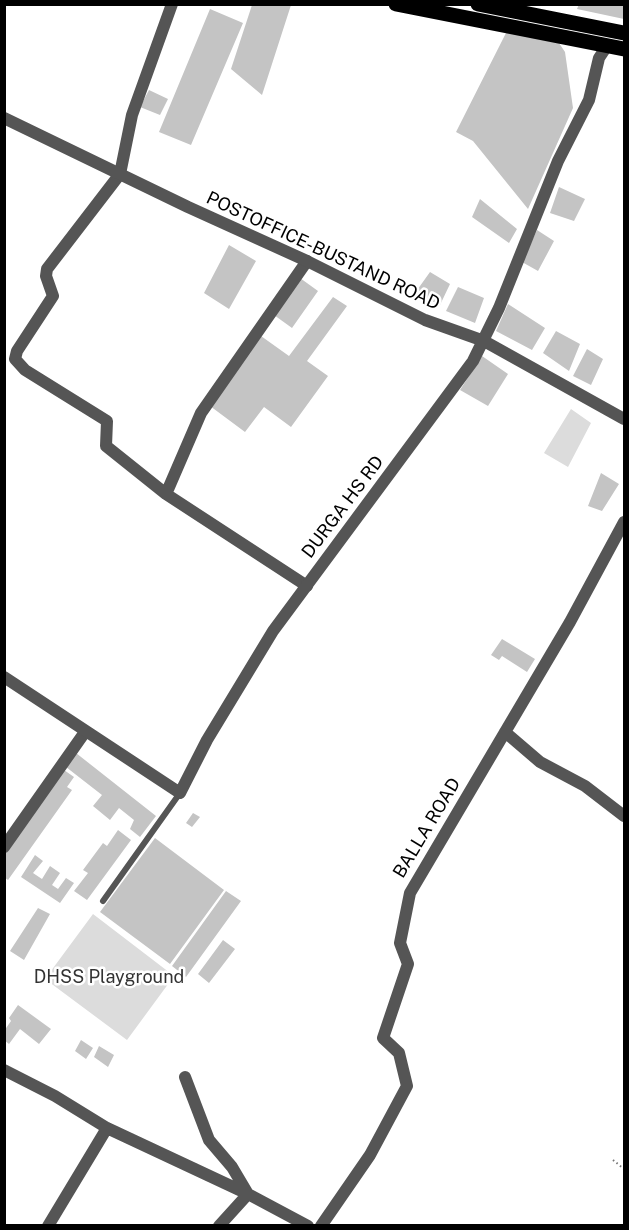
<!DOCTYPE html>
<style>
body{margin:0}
#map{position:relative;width:629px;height:1230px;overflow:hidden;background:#fff;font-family:"Public Sans",sans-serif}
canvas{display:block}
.frame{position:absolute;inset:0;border:6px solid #000;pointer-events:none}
</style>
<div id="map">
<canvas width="629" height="1230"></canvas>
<div class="frame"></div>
</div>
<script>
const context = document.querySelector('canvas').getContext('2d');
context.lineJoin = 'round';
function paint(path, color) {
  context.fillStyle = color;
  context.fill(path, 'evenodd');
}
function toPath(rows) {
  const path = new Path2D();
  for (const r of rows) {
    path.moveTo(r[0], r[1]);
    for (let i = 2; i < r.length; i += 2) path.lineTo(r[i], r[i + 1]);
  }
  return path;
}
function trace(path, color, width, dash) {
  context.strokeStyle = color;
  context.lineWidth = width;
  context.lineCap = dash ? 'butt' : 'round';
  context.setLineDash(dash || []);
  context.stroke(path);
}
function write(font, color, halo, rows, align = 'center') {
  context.font = font + ' "Public Sans",sans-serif';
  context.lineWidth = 5;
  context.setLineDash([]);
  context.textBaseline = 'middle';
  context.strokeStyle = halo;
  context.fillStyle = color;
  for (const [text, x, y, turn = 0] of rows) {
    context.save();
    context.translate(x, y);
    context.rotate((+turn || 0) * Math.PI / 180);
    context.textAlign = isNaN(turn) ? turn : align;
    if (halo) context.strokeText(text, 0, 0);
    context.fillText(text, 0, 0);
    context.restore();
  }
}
const green = toPath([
 [571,409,591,423,568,467,544,453],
 [93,914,174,976,127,1040,45,979]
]);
const building = toPath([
 [579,4,624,4,624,19,577,9],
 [252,5,291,5,262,95,231,69],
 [210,9,243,23,191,145,159,132],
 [508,29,559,43,565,52,573,108,528,209,473,141,456,132],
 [149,90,168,99,160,115,140,107],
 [559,187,585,199,574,221,550,213],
 [480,199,517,229,509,243,472,217],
 [537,230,554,241,538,271,522,262],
 [229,245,256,261,229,309,204,293],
 [430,272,450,284,440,305,415,293],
 [300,278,318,291,292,328,274,315],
 [458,287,484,298,475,323,446,311],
 [333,297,347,306,307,361,328,376,291,427,264,407,245,432,210,406,261,336,289,356],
 [508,304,545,328,532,350,496,331],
 [556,331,580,344,569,371,543,353],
 [587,349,603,359,591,385,573,376],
 [482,356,508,374,488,406,460,390],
 [601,473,619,484,602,511,588,506],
 [502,639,535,659,527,672,502,656,499,660,491,655],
 [76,753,156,816,140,837,130,829,134,820,119,808,110,820,93,806,102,795,66,767],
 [64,770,74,777,67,787,72,790,8,880,4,877,4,854],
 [193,813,200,817,192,827,186,823],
 [118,830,131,840,87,900,74,891,88,873,83,870,103,843,107,846],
 [155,838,224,890,170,964,100,912],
 [35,855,43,861,33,873,42,879,50,866,60,873,52,885,58,889,66,878,74,883,60,903,21,877],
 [226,891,241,901,186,977,172,966],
 [38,908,50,914,24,960,10,951],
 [223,940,235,949,209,983,198,974],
 [18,1005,51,1029,39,1044,20,1029,9,1044,4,1040,4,1031,11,1021,9,1018],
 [81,1040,93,1048,86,1059,75,1051],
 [99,1046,114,1055,108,1067,94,1057]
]);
const path = toPath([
 [613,1160,624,1169]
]);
const service = toPath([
 [103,901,180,793]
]);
const minor = toPath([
 [172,4,132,115,120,174,47,269,46,276,53,296,17,351,15,359,25,370,107,421,106,446,166,494,307,586],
 [166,494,201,413,307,261],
 [4,847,85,732],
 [4,1070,55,1096,107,1128,248,1194,308,1226],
 [185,1077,209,1140,232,1167,248,1194,219,1226],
 [48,1226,107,1128]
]);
const tertiary = toPath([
 [4,118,188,207,307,261,425,320,484,341,624,419],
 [4,677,180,793,207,740,273,631,473,361,499,308,558,161,589,100,599,58,607,46],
 [505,732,540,762,585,786,624,816],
 [321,1226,370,1155,407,1086,399,1053,383,1038,408,964,400,943,410,893,570,622,624,522]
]);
const primary = toPath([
 [396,4,624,49],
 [478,4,624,33]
]);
const streetNames = [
 ["POSTOFFICE-BUSTAND ROAD",323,251,25],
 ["DURGA HS RD",343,507,-53],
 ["BALLA ROAD",427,828,-59]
];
const parkNames = [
 ["DHSS Playground",109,977]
];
paint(green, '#dcdcdc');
paint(building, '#c4c4c4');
trace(path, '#777', 2, [1.5, 3]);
trace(service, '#555', 6);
trace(minor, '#555', 12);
trace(tertiary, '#555', 12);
trace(primary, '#000', 15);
write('18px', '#000', '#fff', streetNames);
write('18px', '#333', '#fff', parkNames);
</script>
